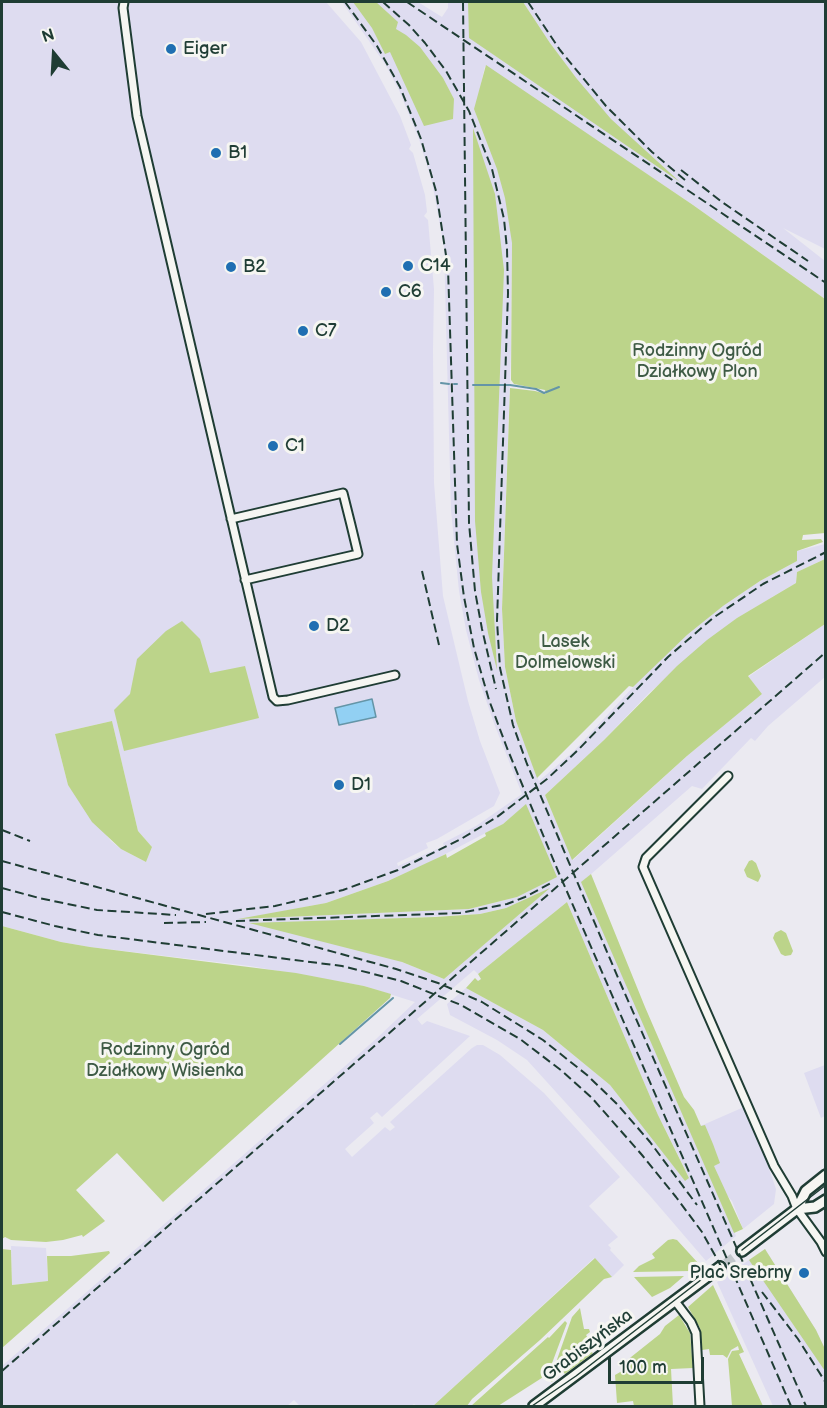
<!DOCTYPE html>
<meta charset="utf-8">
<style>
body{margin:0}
#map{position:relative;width:827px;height:1408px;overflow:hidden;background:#ebeaf1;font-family:"Balsamiq Sans",sans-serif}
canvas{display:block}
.frame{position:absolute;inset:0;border:3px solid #1f3d34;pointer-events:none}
.north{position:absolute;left:24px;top:24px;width:60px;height:60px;-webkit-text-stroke:4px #f6f6f2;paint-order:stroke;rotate:342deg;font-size:16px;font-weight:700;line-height:24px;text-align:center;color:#1f3d34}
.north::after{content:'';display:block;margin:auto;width:21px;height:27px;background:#1f3d34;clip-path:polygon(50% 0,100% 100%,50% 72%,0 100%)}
.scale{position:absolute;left:608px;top:1357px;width:96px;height:27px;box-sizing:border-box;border:3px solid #1f3d34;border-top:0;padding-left:8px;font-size:18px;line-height:21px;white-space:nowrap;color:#1f3d34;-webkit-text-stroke:4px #f6f6f2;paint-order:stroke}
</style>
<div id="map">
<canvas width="827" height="1408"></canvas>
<div class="frame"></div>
<div class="north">N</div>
<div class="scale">100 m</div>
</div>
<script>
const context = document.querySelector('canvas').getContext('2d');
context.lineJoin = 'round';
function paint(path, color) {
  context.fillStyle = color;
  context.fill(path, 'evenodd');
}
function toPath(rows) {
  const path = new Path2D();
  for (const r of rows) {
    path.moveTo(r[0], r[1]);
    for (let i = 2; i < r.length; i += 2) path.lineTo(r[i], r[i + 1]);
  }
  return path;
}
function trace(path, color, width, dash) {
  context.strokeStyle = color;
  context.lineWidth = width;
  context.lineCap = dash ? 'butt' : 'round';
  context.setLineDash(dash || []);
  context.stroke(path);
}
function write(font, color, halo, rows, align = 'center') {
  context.font = font + ' "Balsamiq Sans",sans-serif';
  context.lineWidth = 6;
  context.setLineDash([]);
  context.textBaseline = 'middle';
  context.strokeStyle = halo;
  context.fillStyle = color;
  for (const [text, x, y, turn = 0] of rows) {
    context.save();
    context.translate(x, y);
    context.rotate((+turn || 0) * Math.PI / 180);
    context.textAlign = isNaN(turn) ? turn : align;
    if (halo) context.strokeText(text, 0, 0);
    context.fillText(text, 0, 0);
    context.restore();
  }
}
const built = toPath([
 [2,2,326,2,361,42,400,116,411,145,409,149,413,153,425,195,427,212,424,216,428,220,434,289,433,350,434,483,443,596,468,701,480,741,500,793,494,806,437,839,426,843,428,848,397,863,398,866,444,846,443,843,476,826,522,794,495,726,479,680,466,630,459,591,451,510,444,247,432,182,419,139,399,90,385,64,342,2,418,2,442,17,448,8,448,2,481,2,577,79,550,43,523,2,825,2,825,249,783,228,825,261,825,299,693,205,485,66,478,98,509,177,512,243,511,349,502,609,505,667,516,721,539,781,574,751,647,672,687,635,723,606,760,581,797,561,797,551,825,544,825,559,797,572,796,583,736,619,649,693,604,740,545,795,573,860,687,756,762,694,748,677,825,624,825,677,768,726,755,741,751,738,702,789,692,786,582,882,736,1236,706,1261,651,1197,527,1060,497,1040,450,1015,447,1004,466,988,543,1030,610,1085,685,1180,689,1177,658,1115,567,902,478,974,474,970,417,1019,422,1025,427,1021,470,1036,382,1117,377,1112,370,1118,374,1123,345,1149,352,1157,385,1127,390,1131,395,1127,390,1122,472,1048,477,1045,483,1045,500,1055,544,1093,620,1177,589,1206,618,1237,608,1245,611,1248,610,1250,624,1265,612,1277,594,1258,433,1406,417,1406,414,1404,411,1406,300,1406,294,1400,287,1406,2,1406,2,1366,376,1039,415,1002,364,986,250,966,90,947,61,942,2,926],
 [112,721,138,831,152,847,146,862,121,849,111,841,68,785,55,734],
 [526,805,517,897,469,909,248,918,326,903,388,881,428,863,503,824],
 [547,890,444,979,402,962,347,921,480,914,506,908],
 [825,1065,825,1116,821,1118,804,1073],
 [744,1107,764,1154,776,1189,774,1204,743,1229,732,1201,724,1192,696,1128],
 [11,1246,46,1248,48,1281,12,1285],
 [765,1249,816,1330,825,1349,825,1406,773,1406,717,1282]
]);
const green = toPath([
 [353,2,376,2,398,22,396,29,406,35,420,47,443,78,454,99,453,119,424,126,390,52,385,54,372,28],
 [468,2,523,2,550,43,577,79,611,119,680,182,469,38],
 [486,65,693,205,825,299,825,533,803,535,802,540,821,539,823,542,797,551,797,561,760,581,723,606,687,635,633,687,629,686,537,778,516,721,505,667,502,609,510,388,535,391,546,394,545,390,514,384,511,380,512,243,505,198,497,169,474,109],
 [473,128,495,194,504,270,492,577,497,670,488,633,481,592,475,521],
 [825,559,825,624,748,676,762,694,687,756,572,860,545,795,604,740,677,666,707,640,737,618,796,583,797,572],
 [182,621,200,639,210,673,245,666,259,718,124,751,114,710,130,694,137,659,166,631],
 [112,721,138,831,152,847,146,862,121,849,92,822,68,785,55,734],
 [526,804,557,877,517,897,469,909,238,919,326,903,388,881,446,854,447,858,486,836,485,833,503,824],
 [752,860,756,863,761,876,758,882,747,877,744,870,749,861],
 [591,874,645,1007,684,1097,694,1110,701,1126,705,1125,713,1144,720,1163,714,1166,743,1229,734,1233,581,882],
 [550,888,444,979,402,962,249,923,435,917,480,914,506,908],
 [567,902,658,1115,689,1178,685,1181,610,1085,543,1030,466,988,475,978,478,981,481,979,478,974],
 [2,926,61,942,90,947,296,973,364,986,391,994,390,998,163,1202,117,1153,76,1190,105,1221,83,1237,82,1235,63,1240,46,1242,11,1240,5,1237,2,1239],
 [781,930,786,933,793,951,791,955,785,956,781,954,773,938,775,933],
 [673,1239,677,1240,698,1263,698,1266,691,1271,633,1272,639,1266,655,1258,652,1254,668,1240],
 [2,1249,11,1250,12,1285,48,1281,47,1256,71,1256,109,1251,110,1253,2,1348],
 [765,1249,816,1330,825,1349,825,1371,749,1260],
 [595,1258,612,1277,604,1279,540,1340,472,1399,467,1406,433,1406],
 [684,1276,670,1288,652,1297,634,1277],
 [713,1285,744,1352,739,1354,763,1406,732,1406,728,1359,732,1351,739,1350,738,1346,731,1350,727,1358,723,1355,710,1355,709,1349,702,1350,700,1328,688,1307],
 [580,1308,584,1329,589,1329,590,1332,586,1335,591,1342,595,1340,597,1342,553,1371,572,1317],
 [679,1315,690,1333,693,1368,671,1369,673,1406,634,1406,633,1401,617,1403,615,1375,622,1371,621,1365,660,1334,665,1326],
 [565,1321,567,1323,548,1374,498,1406,471,1406,548,1337,549,1338],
 [590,1351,593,1353,565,1374,563,1372,553,1377,555,1380,551,1382,551,1375]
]);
const water = toPath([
 [372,699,376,717,339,725,335,708,372,699]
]);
const stream = toPath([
 [441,383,449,384],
 [454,384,457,384],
 [473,385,510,385,536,389,544,393,559,387],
 [340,1044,393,998]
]);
const secondaryTunnel = toPath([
 [726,1263,742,1251]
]);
const minor = toPath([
 [124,2,123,8,137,116,273,697,277,701,288,700,395,675],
 [231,519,343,493,351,525,358,554,245,580],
 [728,776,646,858,643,867,774,1166,792,1196,797,1209,821,1242,826,1252],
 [675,1301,691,1322,696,1333,700,1406]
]);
const secondary = toPath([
 [797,1209,815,1207,826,1200],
 [742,1251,797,1209,806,1191,826,1175],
 [534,1406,720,1267]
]);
const tram = toPath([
 [742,1250,826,1185],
 [532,1406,576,1376,719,1266]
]);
const rail = toPath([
 [345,2,377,46,400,87,421,139,436,191,448,268,457,544,464,597,474,648,489,700,507,748,558,871,791,1406],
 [383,2,409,25,425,43,446,71,469,111,492,169,504,219,507,249,508,293,497,621,500,668,513,725,527,764,619,980,806,1406],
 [407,2,826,283],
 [463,2,469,523,475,591,482,629,496,689],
 [528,2,560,50,606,106,652,152,685,180],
 [681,170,722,202,808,261],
 [422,571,439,645],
 [2,830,30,841],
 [2,861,396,969,438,983,482,1002,543,1040,587,1075,617,1104,650,1142,697,1205],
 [2,888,39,898,97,910,176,915],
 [2,912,55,926,98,935,342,966,401,981,461,1005,520,1039,562,1071,592,1098,642,1155,676,1197,702,1232,722,1268],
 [206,914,275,906,343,890,398,870,461,839,497,817,547,779,578,750,668,657,713,618,763,584,826,552],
 [236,921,460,913,507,904,525,897,551,883],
 [164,923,206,922],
 [762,1292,798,1339,826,1383],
 [2,1371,826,652]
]);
const markers = [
 [171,49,6,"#1f6fb2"],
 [216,153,6,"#1f6fb2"],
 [408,266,6,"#1f6fb2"],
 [231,267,6,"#1f6fb2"],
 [386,292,6,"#1f6fb2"],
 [303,331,6,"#1f6fb2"],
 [273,446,6,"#1f6fb2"],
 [314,626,6,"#1f6fb2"],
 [339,785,6,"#1f6fb2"],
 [804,1273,6,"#1f6fb2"]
];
const poiNames = [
 ["Eiger",183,49],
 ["B1",228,153],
 ["C14",420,266],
 ["B2",243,267],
 ["C6",398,292],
 ["C7",315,331],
 ["C1",285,446],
 ["D2",326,626],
 ["D1",351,785],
 ["Plac Srebrny",792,1273,"right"]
];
const parkNames = [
 ["Rodzinny Ogród",697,351],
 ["Działkowy Plon",697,372],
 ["Lasek",565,642],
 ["Dolmelowski",565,663],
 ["Rodzinny Ogród",165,1050],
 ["Działkowy Wisienka",165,1071]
];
const streetNames = [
 ["Grabiszyńska",588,1346,-37]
];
paint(built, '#dedcf0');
paint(green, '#bcd48a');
paint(water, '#92d0f3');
trace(water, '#6495a7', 1.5);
trace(stream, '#6495a7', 2);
trace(secondaryTunnel, '#c2c7cb', 9, [9, 4.5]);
trace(minor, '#1f3d34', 11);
trace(secondary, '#1f3d34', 14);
trace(minor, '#f6f6f2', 7);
trace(secondary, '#f6f6f2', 9);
trace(tram, '#1f3d34', 1.5);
trace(rail, '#1f3d34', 2, [9, 4.5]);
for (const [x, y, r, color] of markers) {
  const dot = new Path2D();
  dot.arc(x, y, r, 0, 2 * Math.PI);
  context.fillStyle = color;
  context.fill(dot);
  trace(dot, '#f6f6f2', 2);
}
write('18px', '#1f3d34', '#f6f6f2', poiNames, 'left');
write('18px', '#3e5b45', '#f6f6f2', parkNames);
write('18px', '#1f3d34', '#f6f6f2', streetNames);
</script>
